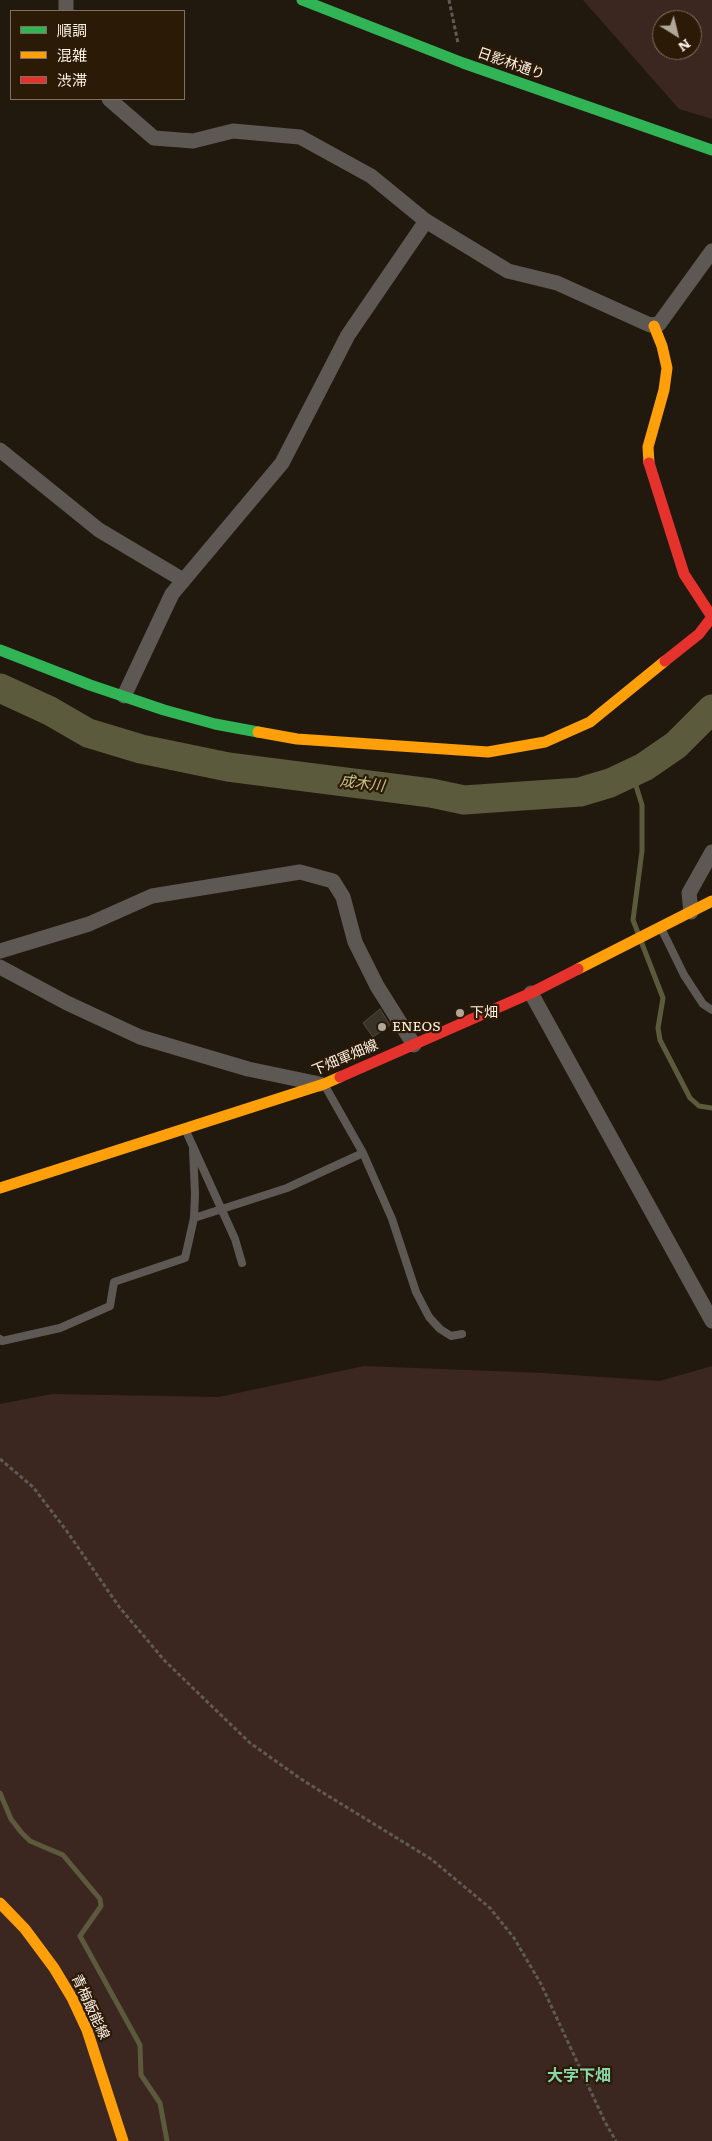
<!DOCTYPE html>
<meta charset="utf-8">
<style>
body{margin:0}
#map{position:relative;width:712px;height:2141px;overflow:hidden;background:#22190e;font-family:Literata,"Noto Sans JP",serif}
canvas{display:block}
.legend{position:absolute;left:10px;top:10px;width:175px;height:90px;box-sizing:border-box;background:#2a1a06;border:1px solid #7f7060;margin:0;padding:6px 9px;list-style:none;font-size:15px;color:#fef2e6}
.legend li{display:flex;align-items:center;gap:10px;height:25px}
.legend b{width:25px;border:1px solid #7f7060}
.north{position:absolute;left:652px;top:10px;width:50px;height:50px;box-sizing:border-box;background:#2a1a06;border:1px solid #7f7060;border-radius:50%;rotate:144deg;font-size:14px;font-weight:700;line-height:20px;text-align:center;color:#fef2e6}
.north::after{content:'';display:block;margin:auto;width:18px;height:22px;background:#b1a69a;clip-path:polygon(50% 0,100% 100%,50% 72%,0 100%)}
</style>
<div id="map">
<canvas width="712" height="2141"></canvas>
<ul class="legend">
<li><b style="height:6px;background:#30b455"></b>順調</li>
<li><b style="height:6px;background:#ff9f0a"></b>混雑</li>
<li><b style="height:6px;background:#e5322d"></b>渋滞</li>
</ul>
<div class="north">N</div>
</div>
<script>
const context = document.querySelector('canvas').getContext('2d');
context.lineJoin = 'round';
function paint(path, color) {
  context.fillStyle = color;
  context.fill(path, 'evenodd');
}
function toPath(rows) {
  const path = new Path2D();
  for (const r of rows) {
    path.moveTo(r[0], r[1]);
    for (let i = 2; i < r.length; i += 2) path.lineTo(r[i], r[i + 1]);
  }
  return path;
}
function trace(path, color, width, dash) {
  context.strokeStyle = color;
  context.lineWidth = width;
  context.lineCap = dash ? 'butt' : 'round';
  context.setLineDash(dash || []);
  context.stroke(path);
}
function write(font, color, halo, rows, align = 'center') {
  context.font = font + ' Literata,"Noto Sans JP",serif';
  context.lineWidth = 4.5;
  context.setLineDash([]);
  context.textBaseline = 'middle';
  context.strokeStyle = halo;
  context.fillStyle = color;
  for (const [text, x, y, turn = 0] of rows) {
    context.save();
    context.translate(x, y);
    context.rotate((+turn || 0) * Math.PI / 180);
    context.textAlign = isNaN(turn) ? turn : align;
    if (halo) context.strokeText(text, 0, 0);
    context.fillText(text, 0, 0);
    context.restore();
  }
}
const green = toPath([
 [583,0,712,0,712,119,679,109],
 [662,20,692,20,692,50,662,50],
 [364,1366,544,1373,660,1381,712,1366,712,2141,0,2141,0,1404,52,1394,219,1397]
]);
const stream = toPath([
 [632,773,642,805,642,851,633,920,638,933],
 [641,941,663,998,658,1028,660,1040,690,1098,699,1106,712,1108],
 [0,1793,11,1819,21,1832,30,1841,63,1855,100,1899,101,1906,80,1936,140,2045,141,2075,160,2103,167,2141]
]);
const river = toPath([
 [0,688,50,711,88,733,141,749,228,767,431,793,464,800,580,792,610,783,644,767,676,745,712,709]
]);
const building = toPath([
 [380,1009,390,1025,373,1037,363,1023,380,1009]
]);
const path = toPath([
 [449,0,458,43],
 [0,1459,33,1487,66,1530,120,1608,165,1661,250,1743,304,1781,431,1859,490,1908,514,1938,541,1984,605,2122,616,2141]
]);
const lane = toPath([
 [661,928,684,975,703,1004,712,1010],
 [325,1086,363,1153,392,1219,416,1292,429,1317,440,1329,451,1336,462,1334],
 [186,1131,235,1239,242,1263],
 [194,1218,287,1188,363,1153],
 [0,1339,2,1341,60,1328,110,1306,114,1282,185,1258,194,1218,195,1194,193,1149]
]);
const street = toPath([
 [66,11,66,0],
 [109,99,154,138,193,141,233,131,300,137,371,176,426,221,508,271,557,283,650,325,659,324,712,251],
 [0,450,99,530,183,580],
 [124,696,172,594,282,463,348,335,426,221],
 [691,912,689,893,712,852],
 [0,951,89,924,152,896,300,872,333,881,343,897,355,942,377,986,414,1045],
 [0,967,67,1003,140,1037,248,1069,320,1084],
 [531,993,712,1321]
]);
const fast = toPath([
 [302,0,463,63,712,150],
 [0,650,90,685,164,710,215,724,258,732]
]);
const slow = toPath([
 [649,463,648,447,664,390,667,368,662,346,654,326],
 [258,732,297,739,488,752,545,742,590,722,665,661],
 [578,969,712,901],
 [0,1188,324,1084,340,1077],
 [0,1903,25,1929,54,1968,72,1998,87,2030,123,2141]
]);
const jam = toPath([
 [649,463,684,574,712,617,699,634,665,661],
 [340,1077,531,993,578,969]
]);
const markers = [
 [460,1013,5,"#b1a69a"],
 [382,1027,5,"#b1a69a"]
];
const streetNames = [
 ["日影林通り",511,64,19],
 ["下畑軍畑線",345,1058,-23],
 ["青梅飯能線",90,2007,65]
];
const poiNames = [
 ["下畑",470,1013],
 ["ENEOS",392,1027]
];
const waterNames = [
 ["成木川",362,784,7]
];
const quarterNames = [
 ["大字下畑",579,2076]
];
paint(green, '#3c2620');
trace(stream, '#5c5a3c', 5);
trace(river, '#5c5a3c', 29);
paint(building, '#393227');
trace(building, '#514a40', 1);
trace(path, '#5f5a54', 3, [4, 2.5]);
trace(lane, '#5e5855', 8);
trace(street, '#5e5855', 15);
trace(fast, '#30b455', 11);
trace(slow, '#ff9f0a', 11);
trace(jam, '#e5322d', 11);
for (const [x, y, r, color] of markers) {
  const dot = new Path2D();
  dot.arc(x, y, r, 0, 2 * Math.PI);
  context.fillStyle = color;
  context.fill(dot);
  trace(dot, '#2a1a06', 2);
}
write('14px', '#fef2e6', '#2a1a06', streetNames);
write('14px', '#fef2e6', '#2a1a06', poiNames, 'left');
write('italic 15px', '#c6c288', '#2a1a06', waterNames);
write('bold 16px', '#89d8ac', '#2a1a06', quarterNames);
</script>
